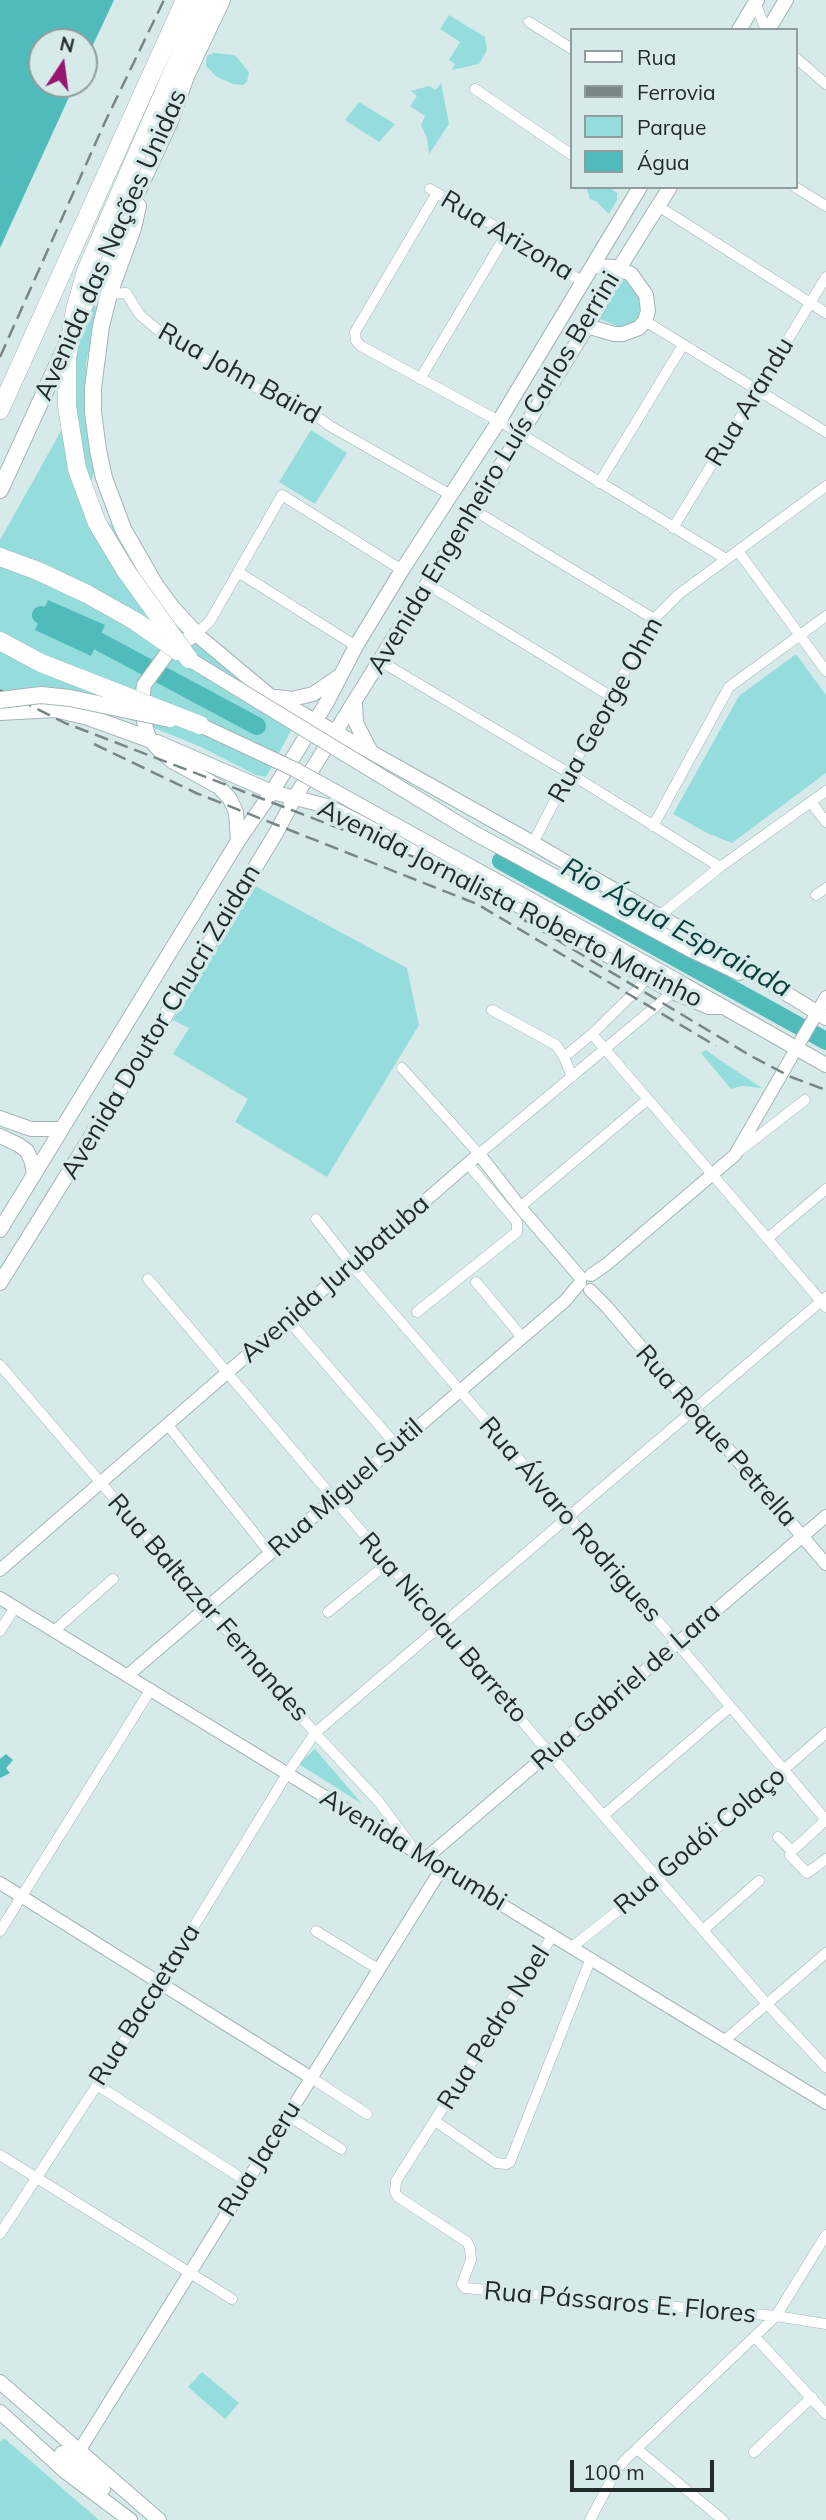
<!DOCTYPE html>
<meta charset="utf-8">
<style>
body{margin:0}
#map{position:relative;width:826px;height:2520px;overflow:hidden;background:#d7eaea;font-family:Mulish,sans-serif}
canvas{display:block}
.legend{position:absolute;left:570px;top:28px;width:228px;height:161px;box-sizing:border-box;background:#d7eaea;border:2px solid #8f9d9d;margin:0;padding:9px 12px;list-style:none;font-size:21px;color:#232a2a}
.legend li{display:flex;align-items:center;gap:14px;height:35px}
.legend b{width:35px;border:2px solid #8f9d9d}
.north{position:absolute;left:28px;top:28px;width:70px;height:70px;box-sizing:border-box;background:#d7eaea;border:2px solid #8f9d9d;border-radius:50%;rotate:13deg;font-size:19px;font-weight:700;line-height:28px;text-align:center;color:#232a2a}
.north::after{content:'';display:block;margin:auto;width:24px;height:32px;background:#96166e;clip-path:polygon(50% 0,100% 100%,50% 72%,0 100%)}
.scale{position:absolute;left:570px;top:2460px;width:144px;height:32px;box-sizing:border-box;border:4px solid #232a2a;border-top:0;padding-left:9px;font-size:21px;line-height:24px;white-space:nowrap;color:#232a2a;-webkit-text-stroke:5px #d7eaea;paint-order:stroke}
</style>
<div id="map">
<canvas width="826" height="2520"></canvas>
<ul class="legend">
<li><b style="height:9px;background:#fff"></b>Rua</li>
<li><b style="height:9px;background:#798686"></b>Ferrovia</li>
<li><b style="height:19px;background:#95dddc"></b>Parque</li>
<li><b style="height:19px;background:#4fbbba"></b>Água</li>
</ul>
<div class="north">N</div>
<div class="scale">100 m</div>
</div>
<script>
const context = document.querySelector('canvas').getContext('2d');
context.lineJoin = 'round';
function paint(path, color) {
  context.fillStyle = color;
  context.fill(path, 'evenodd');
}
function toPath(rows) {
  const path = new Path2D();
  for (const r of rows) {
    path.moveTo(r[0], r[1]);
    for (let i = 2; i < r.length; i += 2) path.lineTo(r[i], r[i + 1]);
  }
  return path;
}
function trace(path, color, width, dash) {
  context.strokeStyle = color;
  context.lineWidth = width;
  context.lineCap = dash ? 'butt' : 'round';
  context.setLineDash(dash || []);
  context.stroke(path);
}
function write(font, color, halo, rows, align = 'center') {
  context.font = font + ' Mulish,sans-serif';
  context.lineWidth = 7;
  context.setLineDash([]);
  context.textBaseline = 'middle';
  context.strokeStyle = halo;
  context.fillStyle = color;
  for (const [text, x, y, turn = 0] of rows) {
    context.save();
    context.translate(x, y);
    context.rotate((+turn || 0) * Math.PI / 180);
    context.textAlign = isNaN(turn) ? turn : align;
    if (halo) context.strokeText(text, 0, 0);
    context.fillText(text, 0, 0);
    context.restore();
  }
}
const green = toPath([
 [449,15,485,37,487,50,479,64,452,70,455,64,449,60,460,42,440,29],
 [213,53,235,55,249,72,247,82,243,85,233,84,217,77,206,66,206,62,207,56],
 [441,83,449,124,429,154,427,138,421,125,425,116,410,106,417,96,411,91,429,86,436,90],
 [359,102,395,124,379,142,345,120],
 [586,187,609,187,617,193,617,200,609,214,597,202,590,199],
 [622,279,630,283,641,300,643,310,638,323,622,328,600,319],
 [89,306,99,307,86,362,86,407,95,469,90,485,100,516,113,526,130,556,202,643,302,710,266,777,256,775,201,747,157,729,92,707,0,703,0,540,71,413,72,362],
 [311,430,347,453,315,504,279,482],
 [796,654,826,695,826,773,732,843,707,833,673,814,739,696],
 [255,886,407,968,419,1025,327,1177,235,1122,248,1099,173,1054,189,1028,173,1020],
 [706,1050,717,1058,762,1088,742,1086,731,1089,701,1053],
 [315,1749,362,1804,299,1764],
 [202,2372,239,2403,225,2419,188,2387],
 [4,2438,99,2520,0,2520,0,2442]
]);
const water = toPath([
 [0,0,114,0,84,64,84,42,42,42,42,84,75,84,0,248],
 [48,600,105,625,91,656,35,630],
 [6,1754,13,1760,6,1768,10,1773,0,1778,0,1759]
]);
const river = toPath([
 [41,615,98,641,257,726],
 [501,861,826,1041]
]);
const minor = toPath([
 [754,0,766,30],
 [529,22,572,49],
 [796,58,826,84],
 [475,89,572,155],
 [795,187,826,206],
 [430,189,507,233,584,283],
 [437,193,355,332,356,341,361,346,506,425,726,559],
 [658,206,826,313],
 [109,294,126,293,140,315,165,336,264,392,271,395,290,397,330,426,449,494],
 [645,321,826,432],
 [420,379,507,233],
 [599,483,683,345],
 [472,509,654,619],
 [673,528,826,277],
 [738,551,826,671],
 [238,572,356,646],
 [427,584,612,697],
 [196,634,210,621,282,495,402,570],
 [380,661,569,773,720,867],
 [811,802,826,822],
 [653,826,729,687,826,616],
 [533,843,569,773,654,619,679,594,826,486],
 [816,895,826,888],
 [659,916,720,867,826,791],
 [492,1010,556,1045,564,1057,572,1077],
 [592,1034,826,1307],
 [564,1057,592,1034,637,990,646,978],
 [402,1068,479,1154,673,992],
 [738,1152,805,1100],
 [520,1207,647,1100],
 [316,1219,352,1265,677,1643,826,1820],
 [768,1238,826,1189],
 [148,1279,549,1753,767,2004,826,2067],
 [476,1282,522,1337],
 [417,1312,517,1232,517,1222,468,1164],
 [288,1320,396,1445],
 [0,1365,315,1733,379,1802,415,1851],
 [167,1424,270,1553],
 [328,1612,388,1563],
 [0,1631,15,1607],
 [54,1631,113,1579],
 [604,1815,730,1707],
 [778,1837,792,1851,790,1855,807,1873,826,1859],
 [792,1851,826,1820],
 [703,1930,759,1881],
 [0,1931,151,1689],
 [316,1931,378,1969],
 [553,1935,396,2181,395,2192,398,2197,467,2242,470,2248,471,2260,462,2284,465,2288,776,2316,826,2324],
 [572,1947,658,1879,826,1733],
 [725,2040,826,1953],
 [310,2077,367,2114],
 [97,2085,246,2181],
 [287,2115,341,2149],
 [435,2121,496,2163,506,2164,510,2162,591,1958],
 [0,2155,232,2299],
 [0,2234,97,2085,287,1774,315,1733,826,1297],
 [755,2337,826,2414],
 [637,2449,723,2520],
 [754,2452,812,2397],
 [590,2520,617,2469,626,2459,776,2316,826,2235]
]);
const tertiary = toPath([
 [591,1275,607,1264,735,1155,826,997],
 [590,1290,607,1307,826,1564],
 [0,1570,479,1154,520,1207,581,1278],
 [0,1598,826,2103],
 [128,1675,565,1301,580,1283],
 [426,1858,826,1516],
 [0,1883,310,2077],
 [79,2451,442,1868]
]);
const primary = toPath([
 [739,30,757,0],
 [768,30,786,0],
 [587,326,614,334,623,334,639,328,645,321,648,311,646,295,631,274,614,267,594,266],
 [277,697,292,699,313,694,338,677],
 [355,703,356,723,371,752],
 [157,742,272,792,327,806,455,870,673,992,709,1007,724,1007],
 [238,841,236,812,230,799,219,787,172,761,161,752,149,739,141,710,144,685,168,652,196,634,269,695,533,843,690,934,826,1018],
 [691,950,739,973],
 [681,983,826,1065],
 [0,1118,31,1129,62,1129],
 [0,1136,19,1145,27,1151,32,1162,34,1175],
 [0,1230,238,841,272,792,327,702,356,646,402,570,499,421,640,187],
 [0,1283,141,1056,276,833,295,797,585,330,623,262,670,187],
 [0,2382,159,2520],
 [0,2412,66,2472,130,2520],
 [62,2453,103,2489]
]);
const trunk = toPath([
 [138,206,133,228,109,294,101,326,93,388,93,412,98,450,104,478,123,529,155,585,172,608,196,634],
 [77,322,170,121,186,76,222,0],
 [0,490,66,346],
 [0,712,55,709,88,717,149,739]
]);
const motorway = toPath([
 [163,94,204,0],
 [0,410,185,0]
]);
const rail = toPath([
 [0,357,105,122,164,0],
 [0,690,65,723,414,857,479,893,751,1056,791,1077,826,1090],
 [94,744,196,793,477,904,716,1046]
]);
const primaryBridge = toPath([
 [189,659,476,834,691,950],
 [200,725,294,769,681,983]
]);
const trunkBridge = toPath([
 [0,700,41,695,70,698,170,719]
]);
const motorwayBridge = toPath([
 [163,94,86,271,75,310,67,358,67,406,77,469,97,523,126,571,189,659],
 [0,557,38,571,87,594,135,621,178,651],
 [0,641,41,663,200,725]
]);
const streetNames = [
 ["Rua Arizona",507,236,31],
 ["Avenida das Nações Unidas",111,245,-66],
 ["Rua John Baird",239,374,29],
 ["Rua Arandu",750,402,-59],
 ["Avenida Engenheiro Luís Carlos Berrini",494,473,-59],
 ["Rua George Ohm",606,710,-61],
 ["Avenida Jornalista Roberto Marinho",510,904,27],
 ["Avenida Doutor Chucri Zaidan",161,1022,-59],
 ["Avenida Jurubatuba",335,1279,-41],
 ["Rua Roque Petrella",716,1436,49],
 ["Rua Miguel Sutil",346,1488,-41],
 ["Rua Álvaro Rodrigues",570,1520,49],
 ["Rua Baltazar Fernandes",208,1608,49],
 ["Rua Nicolau Barreto",443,1628,49],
 ["Rua Gabriel de Lara",626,1687,-41],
 ["Rua Godói Colaço",700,1841,-40],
 ["Avenida Morumbi",413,1850,31],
 ["Rua Bacaetava",145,2005,-58],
 ["Rua Pedro Noel",494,2028,-58],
 ["Rua Jaceru",260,2159,-58],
 ["Rua Pássaros E. Flores",620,2303,5]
];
const waterNames = [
 ["Rio Água Espraiada",676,928,29]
];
paint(green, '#95dddc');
paint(water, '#4fbbba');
trace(river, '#4fbbba', 18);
trace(minor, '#a3b5b5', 11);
trace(tertiary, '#a3b5b5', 14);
trace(primary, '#a3b5b5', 16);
trace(trunk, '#a3b5b5', 18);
trace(motorway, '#a3b5b5', 19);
trace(minor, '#fff', 10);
trace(tertiary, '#fff', 12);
trace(primary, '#fff', 14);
trace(trunk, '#fff', 16);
trace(motorway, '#fff', 18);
trace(rail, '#798686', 2.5, [14, 7]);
trace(primaryBridge, '#a3b5b5', 16, []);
trace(trunkBridge, '#a3b5b5', 18, []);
trace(motorwayBridge, '#a3b5b5', 19, []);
trace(primaryBridge, '#fff', 14);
trace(trunkBridge, '#fff', 16);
trace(motorwayBridge, '#fff', 18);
write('26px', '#232a2a', '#d7eaea', streetNames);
write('italic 28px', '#083c3c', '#d7eaea', waterNames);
</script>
